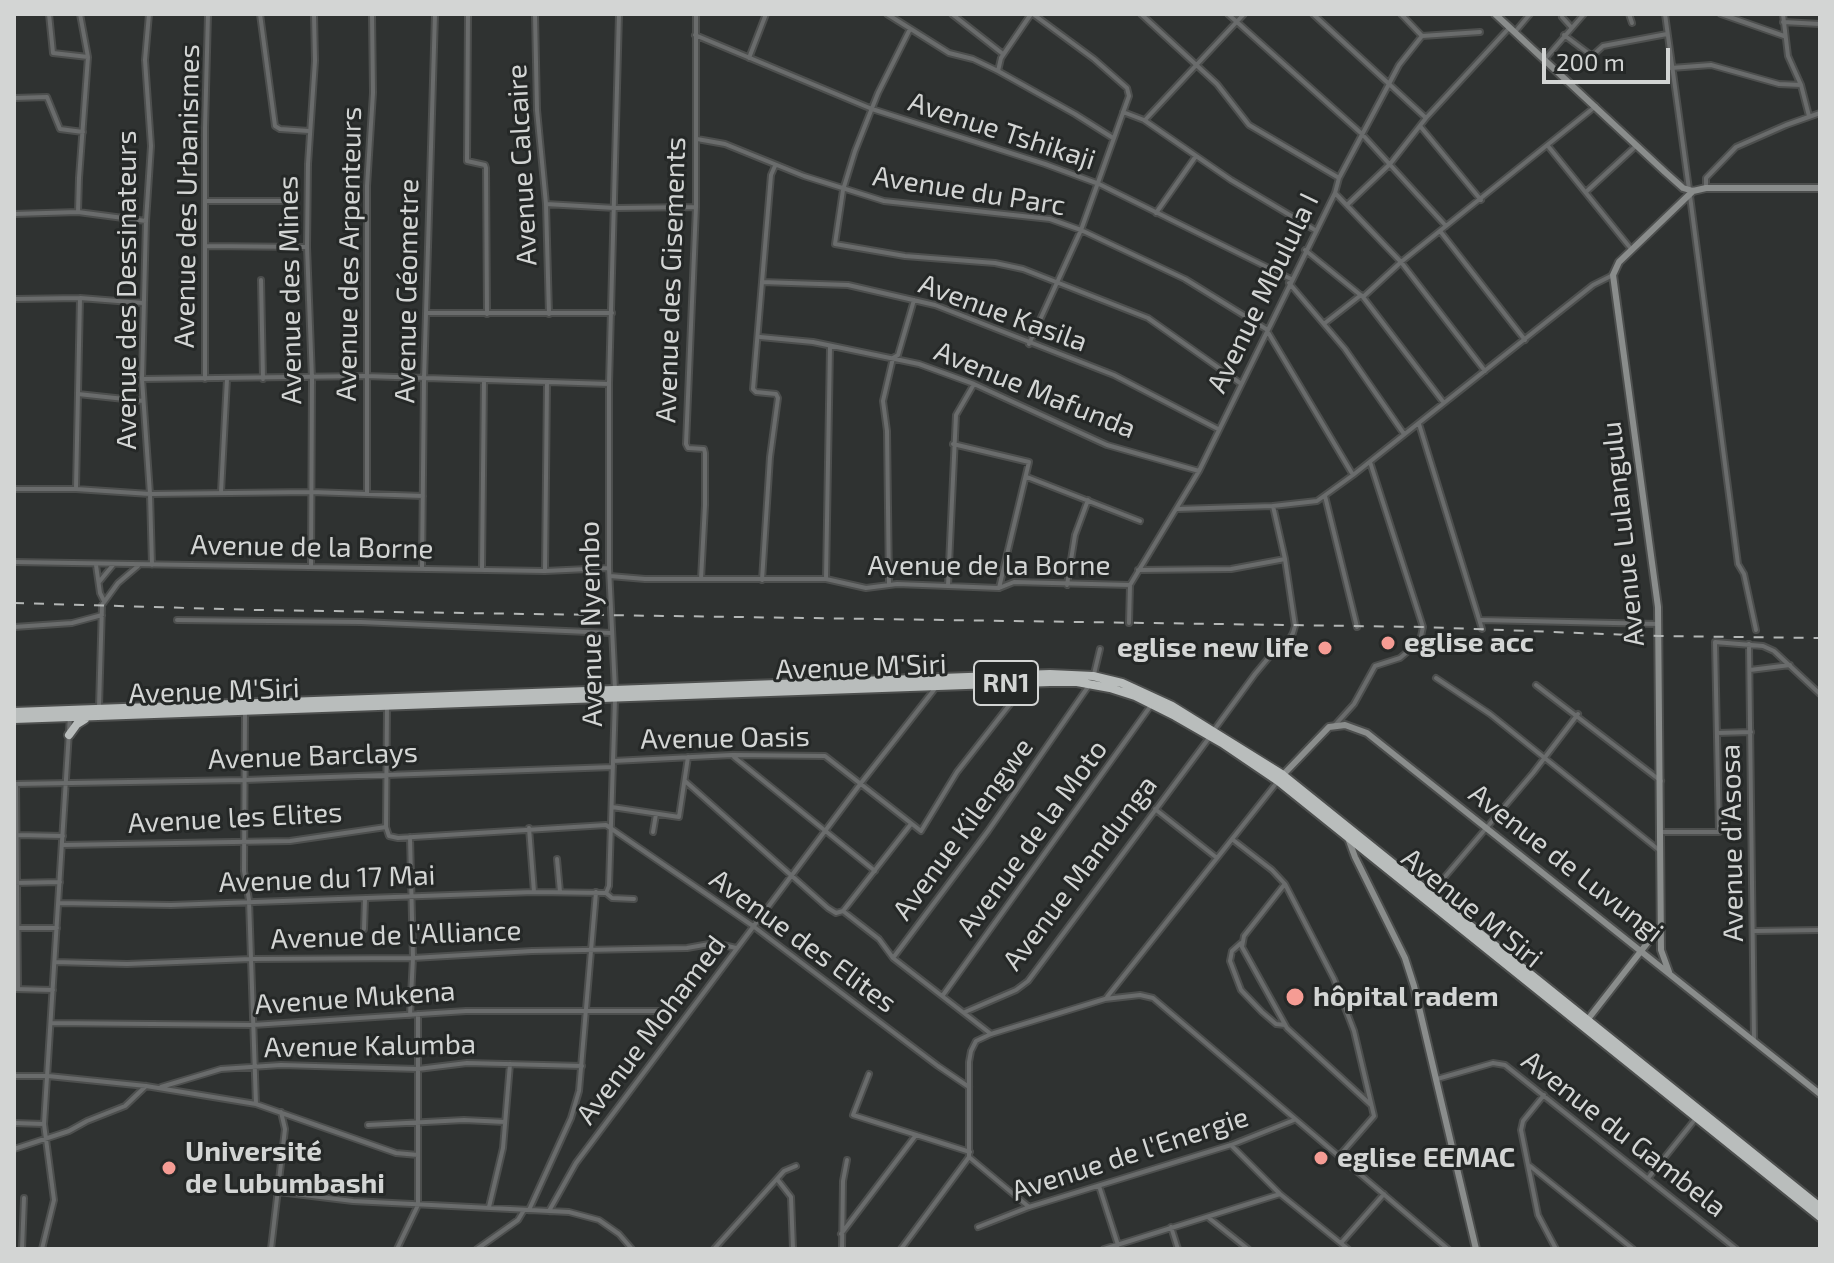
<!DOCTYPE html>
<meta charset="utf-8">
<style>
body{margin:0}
#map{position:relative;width:1834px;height:1263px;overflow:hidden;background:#2f3231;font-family:"Exo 2",sans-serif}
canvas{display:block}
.frame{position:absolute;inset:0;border:16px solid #d3d5d4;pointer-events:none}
.scale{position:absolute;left:1542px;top:48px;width:128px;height:36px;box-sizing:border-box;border:4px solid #d3d5d4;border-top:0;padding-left:10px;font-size:24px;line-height:28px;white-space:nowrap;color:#d3d5d4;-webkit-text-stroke:6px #252827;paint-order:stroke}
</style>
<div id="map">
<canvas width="1834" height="1263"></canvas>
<div class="frame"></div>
<div class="scale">200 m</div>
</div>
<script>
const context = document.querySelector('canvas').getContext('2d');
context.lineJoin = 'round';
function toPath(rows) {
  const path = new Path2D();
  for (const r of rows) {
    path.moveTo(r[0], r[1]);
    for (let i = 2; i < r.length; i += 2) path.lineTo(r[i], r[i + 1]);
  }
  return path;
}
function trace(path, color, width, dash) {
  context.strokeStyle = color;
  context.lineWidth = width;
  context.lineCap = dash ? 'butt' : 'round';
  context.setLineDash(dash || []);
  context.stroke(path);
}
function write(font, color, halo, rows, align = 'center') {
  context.font = font + ' "Exo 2",sans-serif';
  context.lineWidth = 6;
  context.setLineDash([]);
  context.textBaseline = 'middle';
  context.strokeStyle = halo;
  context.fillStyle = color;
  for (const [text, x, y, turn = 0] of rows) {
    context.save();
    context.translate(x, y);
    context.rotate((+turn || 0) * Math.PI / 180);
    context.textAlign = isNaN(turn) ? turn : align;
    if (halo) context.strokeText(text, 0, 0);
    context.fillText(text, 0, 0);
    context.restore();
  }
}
const street = toPath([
 [49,14,53,53,88,57,79,178,78,212],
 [80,14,88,57],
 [149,14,145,60,151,146,146,221,142,379,150,494,152,565],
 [260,14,275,126,280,129,309,131],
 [468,14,467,161,485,165,486,168,487,314],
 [535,14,537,110,546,204,549,314],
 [696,14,696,207,686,444,688,448,704,449,705,453,705,505,701,579],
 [887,14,949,53,973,59,998,71,1075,114,1113,138],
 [952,14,1003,54],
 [1141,14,1217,84,1249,125,1339,178],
 [1228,14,1362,134,1446,226],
 [1313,14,1426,118],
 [1401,14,1422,36],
 [1629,14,1632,23],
 [1665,14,1689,189],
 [1721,14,1784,36],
 [1783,14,1788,56,1801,85,1809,116],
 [1562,17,1571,27],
 [1783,22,1820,24],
 [910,29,878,93,855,151,843,190,835,244,905,256,995,263,1023,269,1148,318,1240,383],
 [1515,32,1530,14],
 [695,35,872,109,1045,164,1099,184,1291,279],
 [1564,35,1592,56,1603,46,1667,34],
 [749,58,766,14],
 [1545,59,1584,14],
 [1671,68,1711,65,1779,84,1801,85],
 [998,71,1001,58,1031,14],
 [14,98,47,97,60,129,83,132],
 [1123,112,1144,120,1231,180,1315,230],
 [1145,120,1244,14],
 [1420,126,1481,200],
 [697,139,725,144,804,176,884,201,1050,219,1081,230,1185,279,1266,329,1353,475],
 [1548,146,1632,250],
 [1706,188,1706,178,1736,147,1786,125,1820,113],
 [1587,191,1637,145],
 [1335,193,1401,262,1485,371],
 [1690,196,1738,564,1744,574,1756,630],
 [205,201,281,201],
 [546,204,615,208,696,207],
 [1348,204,1390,164,1426,118,1510,27],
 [1156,213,1196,156],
 [14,214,78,212,146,221],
 [1440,231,1525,340],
 [205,246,306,247],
 [1305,250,1363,297,1444,403],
 [261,280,263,379],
 [762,282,848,285,935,305,1114,375,1218,429],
 [1289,283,1345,349,1404,434],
 [1363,297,1401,262,1596,106],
 [14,299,80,298,143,303],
 [426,313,612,313],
 [1325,323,1361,295],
 [760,337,813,342,919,364,974,384,1107,445,1199,471],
 [1029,344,1081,230,1129,96,1127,88,1094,59,1033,14],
 [142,379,365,376,609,384],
 [205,379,205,128,208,14],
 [78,394,143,401],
 [1419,424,1482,629],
 [953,444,1029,462,999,588],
 [1027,477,1140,521],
 [76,488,80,298],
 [14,489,76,489,150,494,311,492,423,496],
 [221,492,227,379],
 [367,494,367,186,373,93,372,14],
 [1325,496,1357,627],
 [1177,509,1273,506,1317,501,1353,475,1593,285,1613,275],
 [14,562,545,571,609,568],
 [96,565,100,593,104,601],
 [311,565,312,379,307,247,308,164,315,61,314,14],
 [422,567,424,380,435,14],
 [482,569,484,380],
 [1138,570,1231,569,1285,559],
 [545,571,547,382],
 [610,576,645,579,826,579,866,588,897,584,999,588,1014,582,1130,585],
 [826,579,830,347],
 [762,580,770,457,778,398,776,394,756,392,753,389,771,175,775,166],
 [99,582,113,565],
 [889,585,887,431,883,401,893,358,898,355,914,300],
 [1067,585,1075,535,1088,500],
 [948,586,956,415,974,384],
 [177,620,361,622,611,633],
 [1481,620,1658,624],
 [1129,623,1130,585,1199,471,1335,193,1339,178,1399,65,1422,36,1480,32],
 [14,627,72,623,102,615],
 [1749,644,1754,1041],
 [1750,670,1790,665],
 [1094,674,1100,649],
 [1436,678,1490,714,1659,850],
 [1536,685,1661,781],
 [615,690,609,568,609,384,619,14],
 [99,707,102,605,118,583,138,566],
 [245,712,244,871,249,900,256,1104,396,1153,418,1155],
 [1335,725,1354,704,1375,666,1400,658,1420,641,1423,627,1370,462],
 [1214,730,1255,674,1270,656,1288,642,1293,633,1295,626,1285,559,1273,506],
 [1717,733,1751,732],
 [734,757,875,871],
 [613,761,732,755,825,756,921,831,957,772,1025,685],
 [685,781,828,908,836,913,843,911,879,939,893,958,991,1034],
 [14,784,245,780,613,767],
 [16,784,18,989],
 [612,807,679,817,688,757],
 [1155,809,1217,858],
 [386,827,389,836,398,838,606,825,753,926,938,1066,969,1087],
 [529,828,534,892],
 [653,832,656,814],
 [1662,832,1719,832,1715,642,1763,646,1774,651,1820,694],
 [17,835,63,836],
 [410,837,413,958,410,1015],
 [1232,839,1272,870,1285,884,1334,979,1354,1031,1374,1116,1340,1155],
 [62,845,290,841,386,827,387,706],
 [557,859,560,892],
 [14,883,60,882],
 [1284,885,1244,936,1242,947,1287,1028,1371,1105],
 [1432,892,1533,773,1578,714],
 [606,893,612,898,634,899],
 [59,903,171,905,534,892,606,893,609,886,615,699],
 [843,911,911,824],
 [14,928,57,928],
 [364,929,365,899],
 [1754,931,1820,930],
 [1241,943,1232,951,1230,961,1241,990,1262,1012,1276,1024,1285,1025],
 [893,958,988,831,1090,684],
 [55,962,127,964,251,959,413,958,532,951,687,948,715,943,736,948],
 [14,989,53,990],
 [943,995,1152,704],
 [1107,997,1278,781],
 [965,1012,1016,990,1028,981,1209,738],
 [51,1023,253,1025,466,1011,661,1011],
 [869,1074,853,1115,970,1152],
 [14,1076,48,1076,146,1086,256,1104],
 [1437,1079,1493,1063,1505,1065,1736,1249],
 [161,1087,221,1069,281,1065,418,1069,467,1063,582,1066],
 [1544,1095,1523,1121,1521,1130,1538,1215,1556,1249],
 [14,1123,44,1124],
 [368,1125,464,1120,505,1122],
 [1231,1145,1280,1194,1348,1249],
 [14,1149,69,1131,87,1121,125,1106,146,1086],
 [969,1157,1029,1207],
 [1530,1166,1633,1249],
 [1649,1177,1697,1117],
 [777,1179,791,1197,793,1249],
 [1099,1186,1118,1245],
 [279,1192,353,1201,569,1212,599,1220,619,1234,632,1249],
 [489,1207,503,1148,510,1064],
 [529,1210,571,1118,579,1091,596,892],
 [549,1211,576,1163,861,783,937,686],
 [1209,1218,1248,1249],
 [978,1227,1029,1207,1231,1145,1294,1120],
 [1171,1227,1178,1249],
 [841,1234,916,1135],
 [1341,1243,1384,1194],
 [22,1249,24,1198],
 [42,1249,54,1200,44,1124,70,716],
 [271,1249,285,1129,281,1112],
 [397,1249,418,1205,418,1014],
 [477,1249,518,1220,524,1210],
 [714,1249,784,1171,796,1166],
 [842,1249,843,1181,847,1160],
 [901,1249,969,1157,969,1062,971,1051,976,1041,991,1034,1105,999,1140,995,1153,998,1448,1249],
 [1104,1249,1280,1194]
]);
const secondary = toPath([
 [1495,14,1665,172,1683,188,1693,191],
 [1693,191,1706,188,1820,188],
 [1281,777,1329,727,1345,725,1367,733,1820,1094],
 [1348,838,1355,857,1405,958,1414,986,1476,1249],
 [1669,972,1661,950,1658,607,1613,275,1619,262,1693,191],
 [1585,1023,1659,928]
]);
const highway = toPath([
 [14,712,1050,674,1093,676,1122,683,1172,706,1283,775,1820,1207],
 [14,719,1050,682,1077,682,1110,688,1135,696,1175,716,1222,743,1278,781,1820,1217],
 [69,735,77,724,85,719]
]);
const rail = toPath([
 [14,603,258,610,1423,627,1658,636,1820,638]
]);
const markers = [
 [1388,643,8,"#f59c94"],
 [1325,648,8,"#f59c94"],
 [1295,997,10,"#f59c94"],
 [1321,1158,8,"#f59c94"],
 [169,1168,8,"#f59c94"]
];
const shields = [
 [1006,683,64]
];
const shieldNames = [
 ["RN1",1006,683]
];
const streetNames = [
 ["Avenue Tshikaji",1002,131,18],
 ["Avenue Calcaire",522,165,-93],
 ["Avenue du Parc",969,191,9],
 ["Avenue des Urbanismes",187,196,-89],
 ["Avenue des Arpenteurs",349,254,-89],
 ["Avenue des Gisements",671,280,-88],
 ["Avenue des Dessinateurs",127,290,-90],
 ["Avenue des Mines",290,290,-91],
 ["Avenue Géometre",407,291,-89],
 ["Avenue Mbulula I",1263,293,-64],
 ["Avenue Kasila",1003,313,20],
 ["Avenue Mafunda",1035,390,22],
 ["Avenue Lulangulu",1623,534,-96],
 ["Avenue de la Borne",312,547,1],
 ["Avenue de la Borne",989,566],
 ["Avenue Nyembo",591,624,-91],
 ["Avenue M'Siri",861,667,-2],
 ["Avenue M'Siri",214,691,-2],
 ["Avenue Oasis",725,738,-1],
 ["Avenue Barclays",313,756,-2],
 ["Avenue les Elites",235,818,-3],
 ["Avenue Kilengwe",963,829,-54],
 ["Avenue de la Moto",1032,838,-54],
 ["Avenue d'Asosa",1732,843,-91],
 ["Avenue de Luvungi",1566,863,38],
 ["Avenue Mandunga",1080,873,-53],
 ["Avenue du 17 Mai",327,879,-2],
 ["Avenue M'Siri",1472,908,39],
 ["Avenue de l'Alliance",396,935,-2],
 ["Avenue des Elites",803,941,36],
 ["Avenue Mukena",355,998,-4],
 ["Avenue Mohamed",651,1030,-53],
 ["Avenue Kalumba",370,1046,-1],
 ["Avenue du Gambela",1624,1134,38],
 ["Avenue de l'Energie",1130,1154,-18]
];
const poiNames = [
 ["eglise acc",1404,643],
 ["eglise new life",1309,648,"right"],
 ["hôpital radem",1313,997],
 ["Université",185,1152],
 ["de Lubumbashi",185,1184],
 ["eglise EEMAC",1337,1158]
];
trace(street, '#4d4f4e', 8);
trace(secondary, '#4d4f4e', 10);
trace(highway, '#4d4f4e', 12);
trace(street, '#6a6c6c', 4);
trace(secondary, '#8a8d8c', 6);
trace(highway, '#b9bdbc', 8);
trace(rail, '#b4b7b6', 2, [10, 10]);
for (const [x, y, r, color] of markers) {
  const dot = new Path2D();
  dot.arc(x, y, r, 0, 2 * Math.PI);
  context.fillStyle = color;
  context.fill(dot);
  trace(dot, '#252827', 3);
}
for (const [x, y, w] of shields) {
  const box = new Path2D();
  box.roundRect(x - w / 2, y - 22, w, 44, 6);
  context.fillStyle = '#252827';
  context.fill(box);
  trace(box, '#d3d5d4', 2);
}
write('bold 26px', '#d3d5d4', null, shieldNames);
write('28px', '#d3d5d4', '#252827', streetNames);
write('bold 28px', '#d3d5d4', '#252827', poiNames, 'left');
</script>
